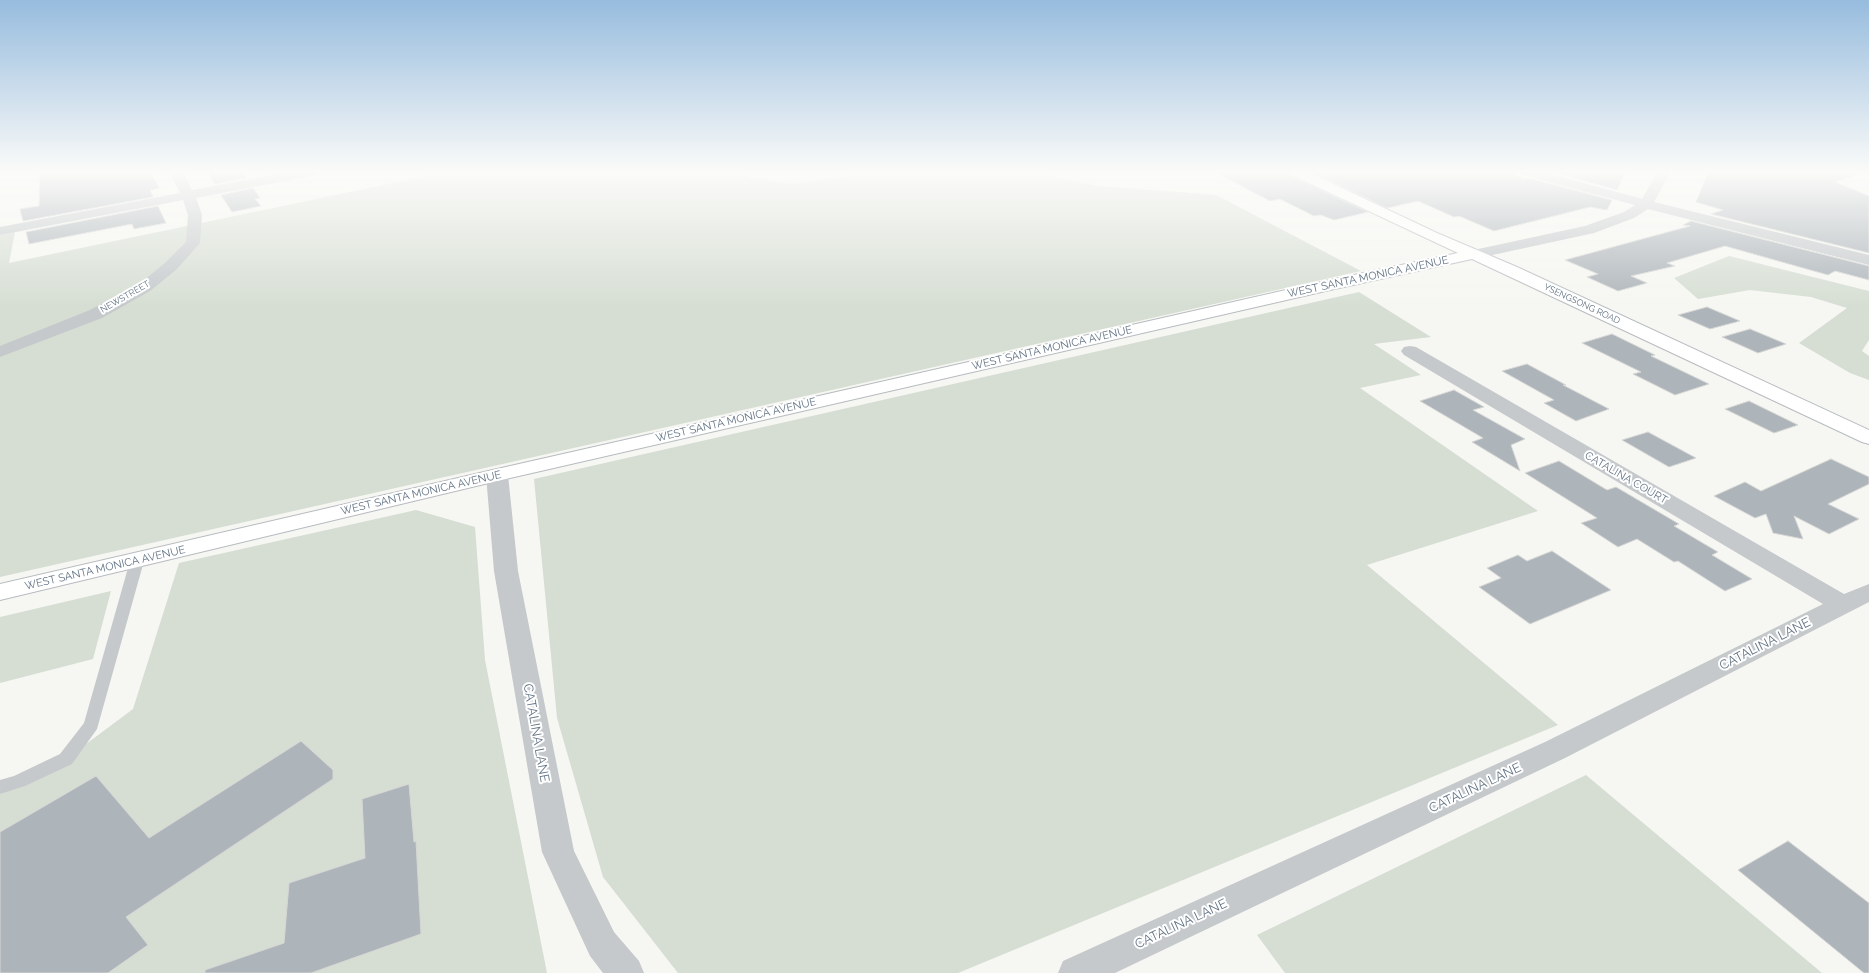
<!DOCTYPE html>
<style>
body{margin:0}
canvas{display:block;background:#f6f6f2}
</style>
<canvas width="1869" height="973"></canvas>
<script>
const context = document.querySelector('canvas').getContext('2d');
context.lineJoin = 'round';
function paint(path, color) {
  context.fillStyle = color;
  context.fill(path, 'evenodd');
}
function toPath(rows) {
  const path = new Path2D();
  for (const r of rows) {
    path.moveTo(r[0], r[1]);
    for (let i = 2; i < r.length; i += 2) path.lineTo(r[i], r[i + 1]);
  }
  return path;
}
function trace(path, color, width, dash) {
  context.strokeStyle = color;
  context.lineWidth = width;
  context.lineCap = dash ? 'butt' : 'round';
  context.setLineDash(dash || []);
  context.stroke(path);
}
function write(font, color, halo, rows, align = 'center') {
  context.font = font + ' Raleway,sans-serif';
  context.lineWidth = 4;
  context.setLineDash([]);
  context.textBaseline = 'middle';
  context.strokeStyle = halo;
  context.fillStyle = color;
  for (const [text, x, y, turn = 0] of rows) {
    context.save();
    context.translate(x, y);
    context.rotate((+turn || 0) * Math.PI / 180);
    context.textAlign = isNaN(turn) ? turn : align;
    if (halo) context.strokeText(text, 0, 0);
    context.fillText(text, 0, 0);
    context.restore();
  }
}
const green = toPath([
 [451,171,715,171,791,184,885,171,1025,171,1099,186,1216,195,1361,271,0,577,0,235,15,232,9,263],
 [1729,256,1869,291,1869,340,1862,351,1869,356,1869,380,1850,373,1799,343,1847,308,1811,297,1750,290,1698,299,1674,278],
 [1359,292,1431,337,1374,344,1421,375,1360,388,1538,511,1367,565,1558,725,958,973,678,973,603,877,557,718,534,479],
 [416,510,475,527,485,660,547,973,0,973,0,787,66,759,133,709,179,563],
 [111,591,93,659,0,683,0,617],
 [1586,775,1822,973,1285,973,1257,935]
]);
const building = toPath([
 [40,171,150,171,159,188,150,190,153,197,23,221,20,209,39,206,40,171],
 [207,171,242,171,246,178,215,184,207,171],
 [1213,171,1288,171,1289,175,1368,212,1334,220,1321,215,1314,216,1280,199,1270,201,1213,171],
 [1310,171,1505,171,1525,179,1528,178,1612,200,1607,210,1590,207,1494,231,1459,216,1454,217,1418,201,1387,208,1310,171],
 [1551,171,1626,171,1617,190,1551,171],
 [1709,171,1856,171,1856,175,1835,182,1869,196,1869,253,1711,214,1723,210,1696,202,1709,171],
 [253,188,260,198,255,199,261,206,232,212,221,195,253,188],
 [158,206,166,223,134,229,132,224,29,244,26,232,158,206],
 [1691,221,1869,266,1869,280,1835,271,1828,275,1725,246,1667,263,1675,266,1631,276,1647,283,1618,291,1587,277,1598,274,1565,260,1690,226,1683,225,1691,221],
 [1707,307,1740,321,1710,329,1678,315,1707,307],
 [1750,329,1786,344,1758,353,1722,337,1750,329],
 [1612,334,1655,355,1651,356,1709,384,1675,395,1633,374,1641,372,1582,343,1612,334],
 [1527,364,1566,385,1563,385,1609,409,1576,421,1544,403,1554,400,1502,371,1527,364],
 [1454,390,1484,407,1473,410,1525,439,1511,445,1520,471,1472,442,1483,438,1420,401,1454,390],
 [1749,401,1798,425,1774,433,1725,409,1749,401],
 [1648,432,1696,458,1669,467,1622,440,1648,432],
 [1831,459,1869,477,1869,484,1828,504,1859,519,1829,534,1794,516,1803,539,1773,533,1766,514,1755,518,1714,496,1745,482,1761,491,1831,459],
 [1559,461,1607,490,1616,487,1679,524,1674,526,1718,552,1712,555,1752,579,1725,591,1678,561,1674,562,1637,539,1618,547,1581,523,1597,518,1525,473,1559,461],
 [1552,551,1611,590,1530,624,1479,587,1501,578,1487,568,1518,555,1527,561,1552,551],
 [301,741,333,770,333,779,126,917,148,945,108,973,0,973,0,832,96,776,149,838,301,741],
 [409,784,414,842,416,841,421,934,311,973,205,973,205,970,284,943,289,883,365,858,362,799,409,784],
 [1788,841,1869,903,1869,973,1864,973,1738,870,1788,841]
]);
const service = toPath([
 [137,557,142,558,144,561,97,729,72,764,25,786,0,794,0,780,14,776,60,754,84,723,130,561,132,558,137,557]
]);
const minor = toPath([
 [169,171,182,171,192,190,293,171,321,171,315,175,196,198,202,215,200,243,177,269,150,291,102,318,0,357,0,346,90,310,138,285,165,263,186,242,188,215,183,200,0,235,0,227,180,193,169,171],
 [1518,171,1540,171,1642,199,1658,171,1671,171,1654,202,1869,255,1869,265,1648,209,1634,218,1594,233,1474,259,1469,257,1466,254,1469,251,1585,226,1624,212,1635,205,1519,174,1518,171],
 [1410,346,1416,347,1844,594,1869,584,1869,602,1565,758,1115,973,1058,973,1063,961,1545,742,1823,604,1404,355,1401,351,1404,347,1410,346],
 [497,469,505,470,508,475,518,571,574,851,614,932,639,961,644,973,603,973,590,956,542,852,494,571,486,475,489,470,497,469]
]);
const secondary = toPath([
 [1289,171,1306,171,1437,233,1517,267,1869,430,1869,444,1862,442,1472,259,1330,290,497,481,0,600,0,584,497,469,1330,280,1458,253,1290,174,1289,171]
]);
const farStreetnames = [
 ["NEWSTREET",125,297,-30],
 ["YSENGSONG ROAD",1582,304,25]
];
const streetNames = [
 ["WEST SANTA MONICA AVENUE",1368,277,-12],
 ["WEST SANTA MONICA AVENUE",1052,348,-13],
 ["WEST SANTA MONICA AVENUE",736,420,-13],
 ["CATALINA COURT",1626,478,30],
 ["WEST SANTA MONICA AVENUE",421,493,-13],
 ["WEST SANTA MONICA AVENUE",105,568,-13]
];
const nearStreetnames = [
 ["CATALINA LANE",1765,644,-27],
 ["CATALINA LANE",536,733,80],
 ["CATALINA LANE",1475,788,-25],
 ["CATALINA LANE",1181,924,-25]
];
paint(green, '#d6ded3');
paint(building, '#adb4ba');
trace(building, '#d7d7d5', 1);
trace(secondary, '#b7bcc1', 2);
paint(service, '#c5c9cc');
paint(minor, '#c5c9cc');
paint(secondary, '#fff');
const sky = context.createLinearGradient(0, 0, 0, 307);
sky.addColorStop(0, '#97bcde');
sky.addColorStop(0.56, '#fbfbf9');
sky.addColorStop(1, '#fbfbf900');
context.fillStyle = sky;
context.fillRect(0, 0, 1869, 307);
write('9px', '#637485', '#fff', farStreetnames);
write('11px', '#637485', '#fff', streetNames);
write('13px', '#637485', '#fff', nearStreetnames);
</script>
